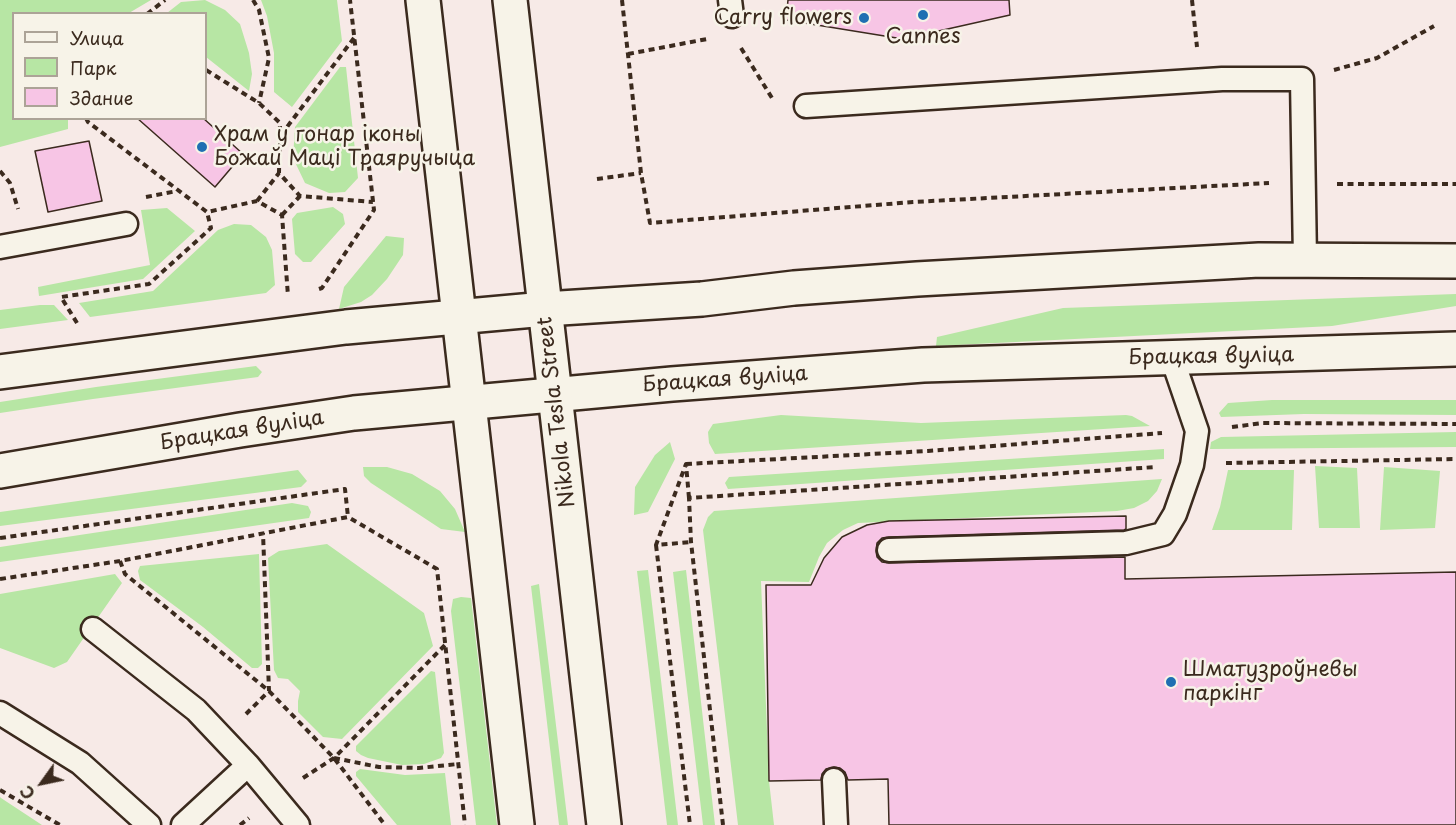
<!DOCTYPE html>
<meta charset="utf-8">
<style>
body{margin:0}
#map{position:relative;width:1456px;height:825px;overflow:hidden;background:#f7eae7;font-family:"Playpen Sans",sans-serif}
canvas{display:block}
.legend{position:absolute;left:12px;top:12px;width:195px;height:108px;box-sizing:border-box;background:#f7f3e8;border:2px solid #aca397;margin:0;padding:8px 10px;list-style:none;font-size:18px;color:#3b2a1e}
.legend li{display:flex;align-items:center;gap:12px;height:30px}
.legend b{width:30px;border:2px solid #aca397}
.north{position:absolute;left:12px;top:753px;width:60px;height:60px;-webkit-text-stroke:4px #f7f3e8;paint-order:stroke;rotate:237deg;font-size:16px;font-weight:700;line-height:24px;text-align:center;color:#3b2a1e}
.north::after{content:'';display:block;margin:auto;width:21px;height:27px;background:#3b2a1e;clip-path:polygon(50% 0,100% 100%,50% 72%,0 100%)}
</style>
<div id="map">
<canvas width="1456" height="825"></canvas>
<ul class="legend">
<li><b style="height:8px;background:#f7f3e8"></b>Улица</li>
<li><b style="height:16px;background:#b7e6a4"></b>Парк</li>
<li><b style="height:16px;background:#f7c5e5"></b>Здание</li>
</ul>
<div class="north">С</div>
</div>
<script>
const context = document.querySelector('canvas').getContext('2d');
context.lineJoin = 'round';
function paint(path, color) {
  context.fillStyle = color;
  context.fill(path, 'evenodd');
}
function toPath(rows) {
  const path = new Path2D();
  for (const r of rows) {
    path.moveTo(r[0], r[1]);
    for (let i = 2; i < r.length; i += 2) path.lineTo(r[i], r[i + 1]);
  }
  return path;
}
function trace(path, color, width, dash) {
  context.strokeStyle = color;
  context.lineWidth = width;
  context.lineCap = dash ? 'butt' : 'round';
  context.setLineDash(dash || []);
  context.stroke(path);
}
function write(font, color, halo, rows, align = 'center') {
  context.font = font + ' "Playpen Sans",sans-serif';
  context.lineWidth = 5;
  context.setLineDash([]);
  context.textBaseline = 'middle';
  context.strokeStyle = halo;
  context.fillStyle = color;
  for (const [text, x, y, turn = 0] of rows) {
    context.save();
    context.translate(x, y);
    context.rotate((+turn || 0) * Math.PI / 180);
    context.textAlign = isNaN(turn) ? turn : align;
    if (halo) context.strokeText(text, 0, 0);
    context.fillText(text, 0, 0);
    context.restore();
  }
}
const green = toPath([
 [0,0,151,0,129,13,14,14,14,118,68,119,68,129,0,147],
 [205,0,225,10,240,24,249,53,252,74,249,91,206,57,206,14,167,13,181,2],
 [261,0,337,0,342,41,292,107,274,92,274,53,267,16],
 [340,67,346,67,358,178,345,192,329,193,305,183,293,158,295,127],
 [333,207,343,214,345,224,311,262,303,262,295,254,292,219,297,213],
 [167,208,195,231,143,279,39,296,38,287,150,265,141,210],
 [234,224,251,225,266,237,272,250,275,285,266,293,90,317,79,303,153,291,218,230],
 [386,236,404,238,403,255,387,279,372,295,361,302,339,309,344,287],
 [1456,294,1456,306,1332,326,936,346,937,337,1063,308],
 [40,305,54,305,68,320,0,329,0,310],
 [256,366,262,372,258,377,93,399,0,413,0,402,96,387],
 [1272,400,1456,400,1456,415,1304,414,1221,417,1219,413,1228,403],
 [781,415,921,423,1126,415,1132,416,1150,426,715,454,709,443,708,432,713,424],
 [1456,432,1456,447,1210,449,1211,442,1221,437],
 [670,442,675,459,648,512,634,515,635,487,655,455],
 [1164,449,1164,459,728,489,725,483,729,477],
 [1315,466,1357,468,1360,528,1319,528],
 [363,467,387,467,412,474,440,491,455,509,465,532,441,529,371,483,364,476],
 [1384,467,1440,471,1435,528,1380,530],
 [298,470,307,481,301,487,0,526,0,512],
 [1228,470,1294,470,1292,530,1212,530,1220,507],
 [1162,479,1157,491,1148,501,1134,508,1117,511,858,523,843,530,827,543,819,557,809,582,761,581,769,781,774,825,738,825,703,530,708,517,714,511],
 [292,503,308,506,311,512,309,518,0,562,0,547],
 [327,544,424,613,433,646,342,739,323,737,298,712,298,701,300,691,288,679,278,678,274,670,268,558,279,551],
 [259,554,262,664,258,668,252,668,203,627,140,580,138,571,140,566],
 [648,570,678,825,667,825,637,571],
 [686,570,715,825,703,825,673,572],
 [115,574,122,583,67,662,54,668,0,648,0,594],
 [539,584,568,825,559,825,531,586],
 [461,597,471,598,497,825,476,825,451,611,453,599],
 [431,671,435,672,444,753,441,758,424,764,402,765,368,758,361,755,356,751,356,746],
 [360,769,405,775,445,773,451,825,397,825,356,776,356,772],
 [0,797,1,798,42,825,0,825]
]);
const building = toPath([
 [788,0,1009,0,1010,15,903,39,786,20,788,0],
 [137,118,203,118,243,154,215,187,137,118],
 [89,141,102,201,48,212,35,151,89,141],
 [1126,516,1126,529,1124,530,889,537,882,538,877,543,876,551,877,557,882,562,889,563,1125,557,1125,579,1456,572,1456,825,889,825,888,779,848,780,845,772,840,768,834,767,826,769,822,774,821,780,769,781,766,585,811,585,824,558,842,537,867,525,889,521,1126,516]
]);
const path = toPath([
 [253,0,259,10,269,58,259,103],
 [622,0,641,173,650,223,913,202,1269,183],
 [1192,0,1197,47],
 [147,14,165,0],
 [741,48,772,98],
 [628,54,707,39],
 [206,70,259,103,280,123,279,173,300,196,373,202],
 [1334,70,1377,58,1434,26],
 [86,118,88,122,207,212,257,201,282,215,288,296],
 [281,135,354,38],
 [0,171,10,183,18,209],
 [597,179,641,173],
 [1337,184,1456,184],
 [146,197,177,191],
 [257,201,279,173],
 [282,215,300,196],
 [319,289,322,288,374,210,350,0],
 [77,323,61,297,149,284,211,228,207,212],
 [1232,427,1263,423,1456,424],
 [1226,463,1456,459],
 [686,464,928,451,1162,433],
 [689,498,686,464,656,545,691,542],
 [0,538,345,489,348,517],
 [656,545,690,825],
 [120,561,125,574,269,691,334,758,385,825],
 [0,579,120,561,348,517,437,569,465,825],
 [246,714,269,691,263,533],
 [334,758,379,767,419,768,458,764],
 [303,778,334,758,445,645],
 [0,790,60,825],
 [240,825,249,818],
 [723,825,691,542,689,498,1156,467]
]);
const service = toPath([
 [730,0,732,16],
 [806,106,1222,79,1302,79,1305,260],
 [0,247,126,224],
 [889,550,1126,543,1163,534,1175,514,1192,465,1197,431,1172,358],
 [93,629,196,710,248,765,298,825],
 [0,713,80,763,149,825],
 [834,780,836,825],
 [183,825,248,765]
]);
const tertiary = toPath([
 [0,372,346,327,545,309,702,299,794,288,917,279,1259,260,1456,261],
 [0,471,240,430,354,413,672,384,923,365,1456,349]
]);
const secondary = toPath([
 [423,0,517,825],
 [510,0,604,825]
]);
const markers = [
 [923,15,6,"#1f6fb2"],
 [864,18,6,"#1f6fb2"],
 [202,147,6,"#1f6fb2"],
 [1171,682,6,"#1f6fb2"]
];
const poiNames = [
 ["Carry flowers",852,18,"right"],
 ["Cannes",923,37,"center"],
 ["Храм у гонар іконы",214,135],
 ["Божай Маці Траяручыца",214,159],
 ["Шматузроўневы",1183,670],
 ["паркінг",1183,694]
];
const streetNames = [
 ["Брацкая вуліца",1211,357,-1],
 ["Брацкая вуліца",725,380,-4],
 ["Nikola Tesla Street",557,412,-97],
 ["Брацкая вуліца",242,431,-9]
];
paint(green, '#b7e6a4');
paint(building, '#f7c5e5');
trace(building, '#3b2a1e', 1.5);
trace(service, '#3b2a1e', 27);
trace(tertiary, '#3b2a1e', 38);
trace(secondary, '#3b2a1e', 38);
trace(path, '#3b2a1e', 4, [6, 4.5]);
trace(service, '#f7f3e8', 22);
trace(tertiary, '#f7f3e8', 33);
trace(secondary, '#f7f3e8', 33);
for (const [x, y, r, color] of markers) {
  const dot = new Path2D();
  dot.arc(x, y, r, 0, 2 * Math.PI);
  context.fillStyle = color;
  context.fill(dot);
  trace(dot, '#f7f3e8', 2);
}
write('21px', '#3b2a1e', '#f7f3e8', poiNames, 'left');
write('21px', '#3b2a1e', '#f7f3e8', streetNames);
</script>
